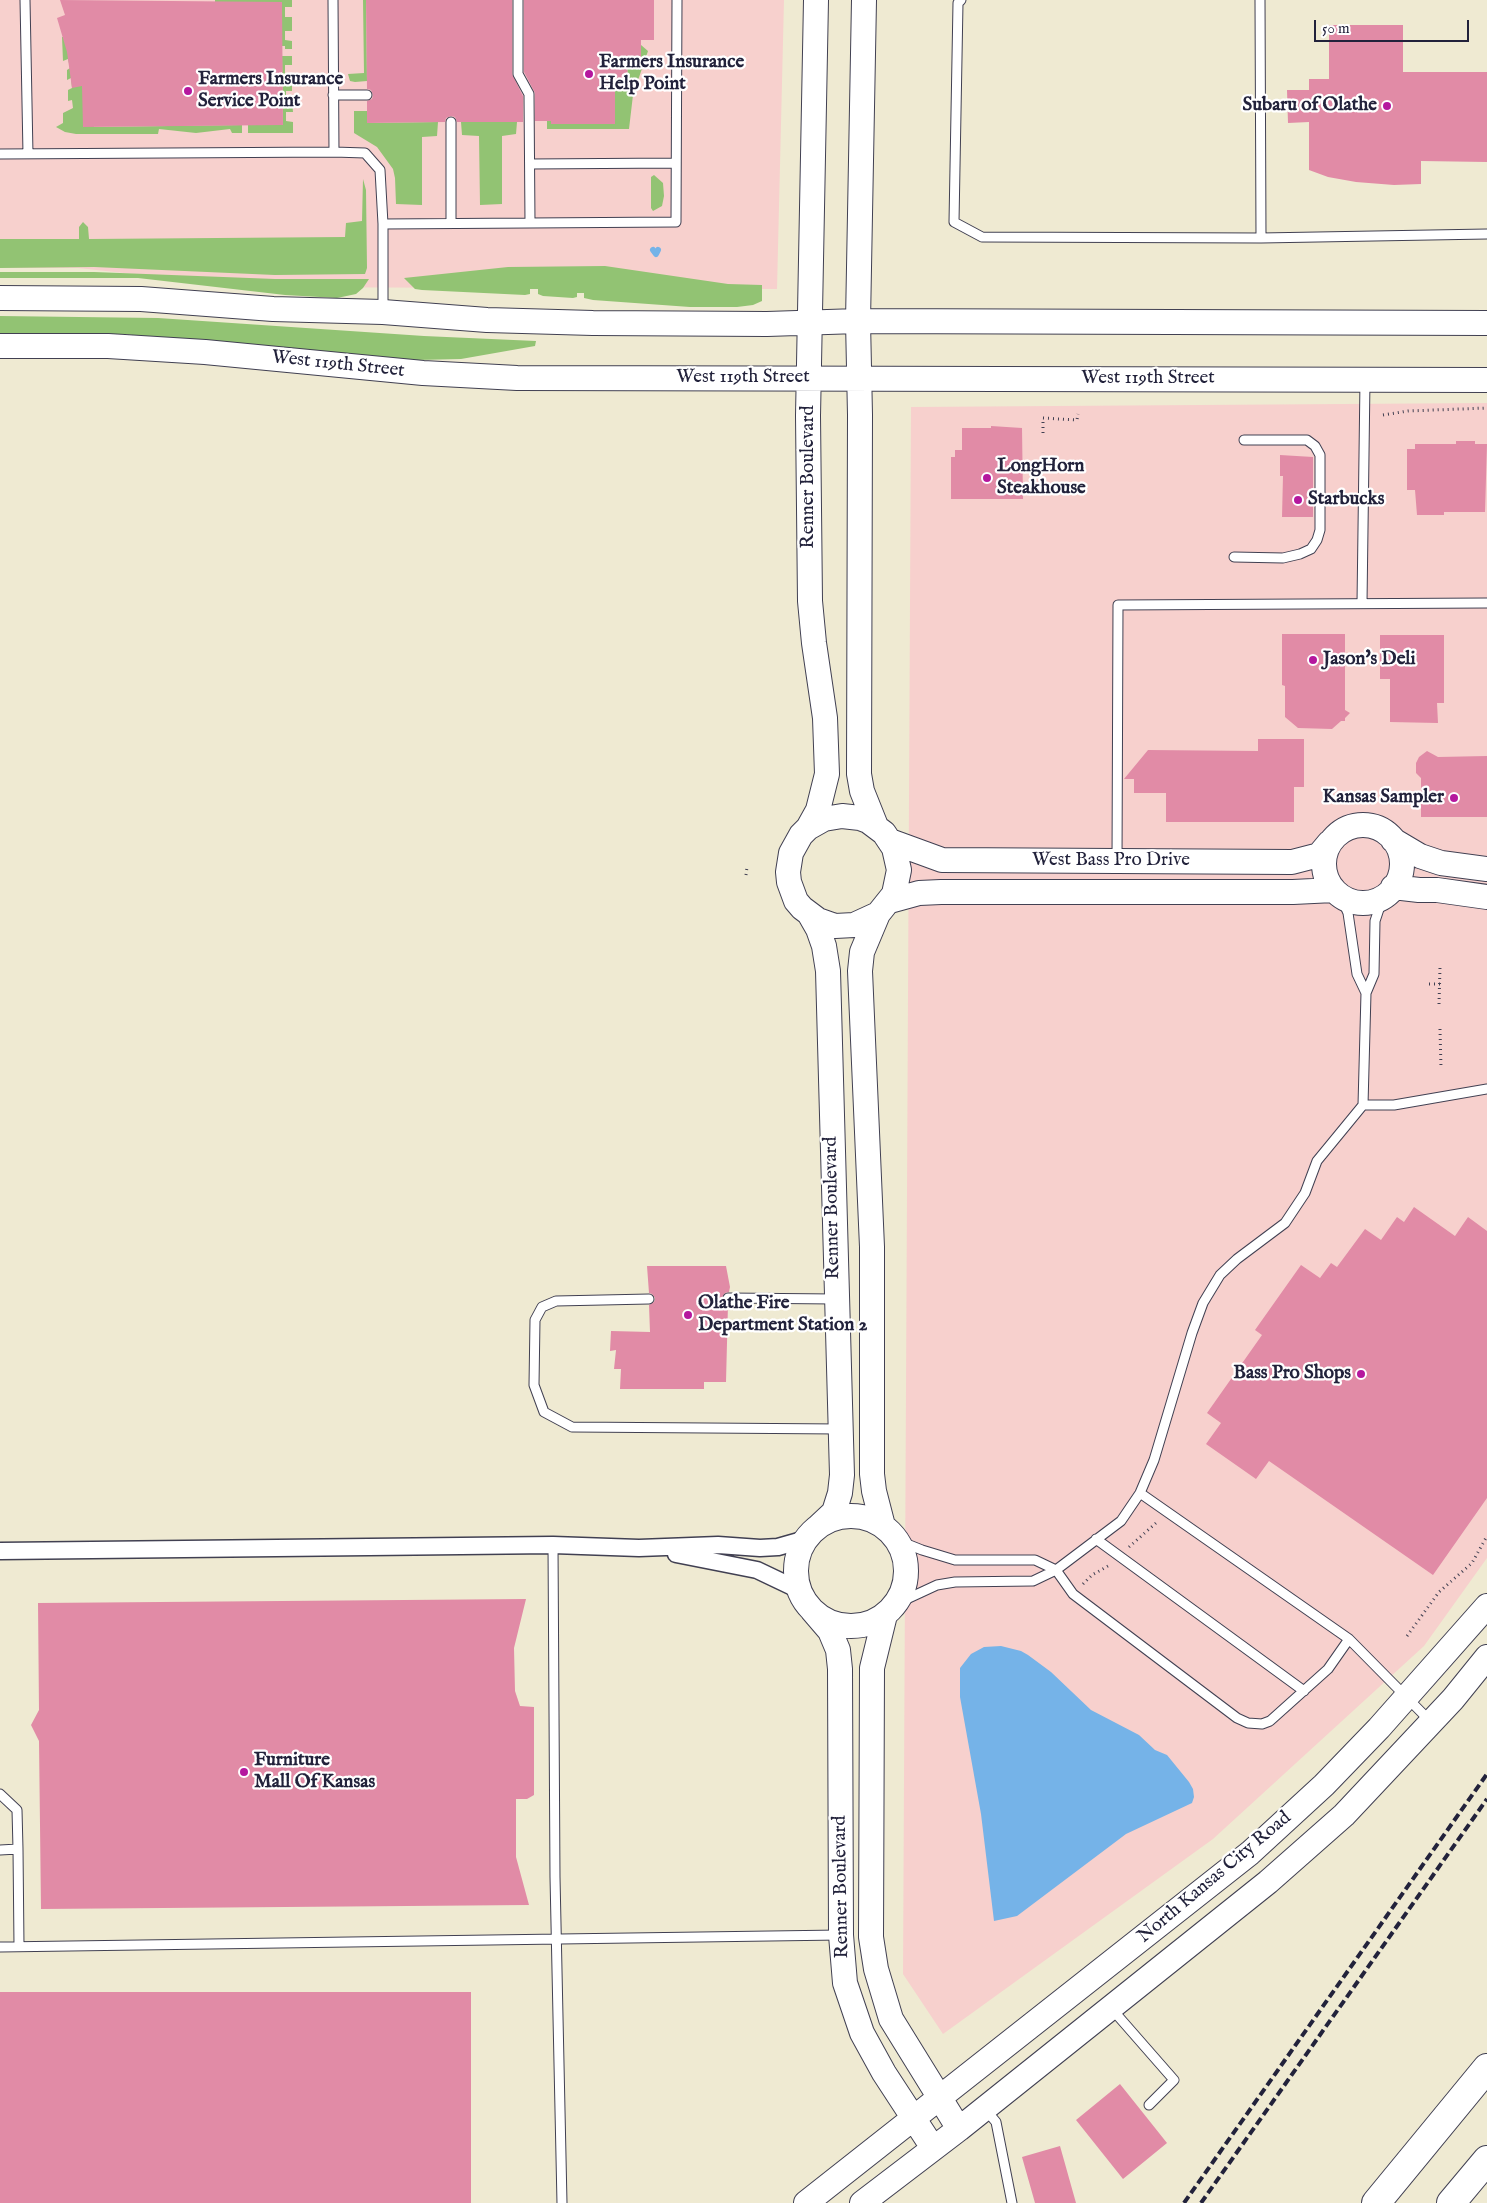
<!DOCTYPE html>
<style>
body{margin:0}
#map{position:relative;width:1487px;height:2203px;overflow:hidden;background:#efead2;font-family:"IM FELL English",serif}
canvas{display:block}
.scale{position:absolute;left:1314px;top:20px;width:155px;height:22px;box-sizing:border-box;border:2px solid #22223b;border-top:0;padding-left:6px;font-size:15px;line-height:18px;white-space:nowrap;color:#22223b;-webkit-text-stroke:4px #fff;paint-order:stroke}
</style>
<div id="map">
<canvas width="1487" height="2203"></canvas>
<div class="scale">50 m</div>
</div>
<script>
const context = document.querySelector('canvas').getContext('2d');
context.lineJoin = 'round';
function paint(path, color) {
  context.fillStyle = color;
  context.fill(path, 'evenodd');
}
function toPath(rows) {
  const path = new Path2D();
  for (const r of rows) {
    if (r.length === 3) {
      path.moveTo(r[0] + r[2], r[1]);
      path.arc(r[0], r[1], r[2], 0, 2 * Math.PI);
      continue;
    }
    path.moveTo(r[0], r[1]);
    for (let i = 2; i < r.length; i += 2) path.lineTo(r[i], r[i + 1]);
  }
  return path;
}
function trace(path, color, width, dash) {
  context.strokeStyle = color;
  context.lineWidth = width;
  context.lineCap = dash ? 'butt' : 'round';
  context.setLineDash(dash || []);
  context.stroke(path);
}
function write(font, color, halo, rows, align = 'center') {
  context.font = font + ' "IM FELL English",serif';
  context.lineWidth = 4.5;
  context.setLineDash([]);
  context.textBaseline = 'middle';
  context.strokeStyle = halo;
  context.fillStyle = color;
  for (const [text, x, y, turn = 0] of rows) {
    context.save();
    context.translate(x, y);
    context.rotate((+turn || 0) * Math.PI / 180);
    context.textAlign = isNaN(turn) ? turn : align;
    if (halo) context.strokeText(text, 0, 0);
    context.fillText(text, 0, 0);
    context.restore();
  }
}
const built = toPath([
 [0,0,784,0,777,289,253,287,78,268,0,268],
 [1487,403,1487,1558,1424,1646,1213,1839,943,2034,903,1974,911,407]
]);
const green = toPath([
 [215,0,292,0,292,7,285,7,285,17,292,17,292,31,285,31,285,40,292,41,292,49,285,49,285,46,282,46,282,2,215,3],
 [363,0,366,0,367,81,355,82,350,81,348,74,364,73],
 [80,33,94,127,242,125,242,133,232,133,230,129,196,133,159,129,158,134,76,134,65,132,56,127,63,123,63,113,73,108,72,100,68,101,68,90,72,88,71,78,67,80,67,70,70,68,68,59,63,61,62,37],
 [641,45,648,51,633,95,629,129,547,129,547,107,551,107,552,124,615,124,615,91,628,90,627,58],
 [282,56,292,56,292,65,285,65,285,76,292,76,292,91,286,91,286,101,292,101,293,112,286,112,286,121,293,122,293,133,248,133,248,125,283,125],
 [354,111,367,111,368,123,438,122,437,136,422,137,422,205,396,204,395,178,393,169,377,147,354,133],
 [461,122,517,122,516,134,502,136,502,204,480,205,479,136,462,135],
 [654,175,663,183,664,196,662,206,653,211,651,208,651,177],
 [363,179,366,190,367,268,365,274,275,275,94,267,0,268,0,239,79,239,79,227,83,222,88,227,89,239,345,237,346,223,362,221],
 [605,266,728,284,762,285,762,301,753,305,737,307,690,307,593,300,584,298,584,293,577,293,577,297,573,298,543,296,538,294,538,289,530,289,530,294,525,295,422,290,415,289,404,278,508,267],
 [0,272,94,272,275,279,369,279,363,288,356,294,337,298,285,295,138,278,0,278],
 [0,316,158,318,424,336,536,341,535,346,461,359,417,360,121,334,0,334]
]);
const water = toPath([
 [1001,1646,1021,1651,1028,1655,1051,1672,1091,1710,1139,1735,1155,1750,1167,1755,1189,1782,1193,1789,1194,1797,1192,1803,1126,1834,1017,1916,994,1921,981,1814,960,1697,960,1668,971,1654,984,1647]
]);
const stream = toPath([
 [653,250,656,254,658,250]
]);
const building = toPath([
 [60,0,282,2,283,125,83,127,82,86,72,88,67,52,57,18,65,15],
 [366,0,512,0,512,74,523,96,523,122,457,122,455,117,451,116,446,118,445,122,367,123,367,101,372,99,373,95,371,90,367,89],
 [524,0,654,0,654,40,641,40,641,58,627,58,628,91,615,91,615,124,551,124,551,121,535,121,535,93,524,72],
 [1329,25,1403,25,1403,72,1487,72,1487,162,1421,161,1421,184,1394,185,1356,182,1328,177,1309,170,1309,122,1288,123,1287,90,1309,90,1309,79,1329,79],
 [991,426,1022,428,1023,499,951,499,951,457,955,457,955,450,962,450,962,428,991,428],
 [1456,441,1475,441,1475,444,1487,444,1485,512,1444,512,1444,515,1417,515,1415,490,1407,490,1407,449,1415,449,1415,444,1456,444],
 [1280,455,1313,457,1313,517,1282,517,1283,476,1280,476],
 [1282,634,1345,634,1345,710,1350,713,1345,718,1345,721,1341,721,1332,729,1298,728,1285,717,1285,686,1282,685],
 [1380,635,1444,635,1444,703,1437,703,1438,723,1390,722,1390,679,1380,679],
 [1258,739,1304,739,1304,787,1294,787,1294,822,1166,822,1166,793,1134,793,1134,779,1124,779,1148,750,1258,751],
 [1427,751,1438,757,1487,756,1487,817,1421,817,1421,778,1416,773,1416,763,1419,757],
 [1414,1207,1455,1236,1468,1217,1487,1231,1487,1498,1433,1575,1269,1461,1256,1479,1206,1444,1221,1423,1207,1413,1262,1335,1255,1330,1301,1265,1320,1278,1331,1263,1337,1267,1365,1229,1381,1240,1397,1217,1404,1222],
 [647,1266,726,1266,730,1287,729,1292,725,1293,722,1298,728,1304,726,1382,704,1382,704,1389,620,1389,621,1369,614,1369,616,1350,610,1351,611,1331,650,1332,649,1305,654,1302,655,1298,652,1294,649,1293],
 [526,1599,514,1648,515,1691,520,1706,534,1707,534,1795,527,1799,516,1799,516,1857,529,1905,41,1909,39,1741,31,1725,39,1710,38,1603],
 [0,1992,471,1992,471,2203,0,2203],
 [1120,2084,1167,2143,1123,2179,1076,2120],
 [1060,2146,1076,2203,1035,2203,1022,2157]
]);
const path = toPath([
 [1383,415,1408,411,1487,408],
 [1043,433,1043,418,1077,420,1078,414],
 [746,875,747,867],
 [1429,984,1440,984],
 [1439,1004,1440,967],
 [1440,1029,1441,1068],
 [1129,1547,1156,1523],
 [1083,1584,1092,1575,1108,1566],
 [1407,1636,1439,1592,1472,1563,1487,1536]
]);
const lane = toPath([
 [25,0,28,154],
 [518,0,518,74,529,94,530,223],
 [961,0,958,3,954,222,982,237,1261,238,1260,0],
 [333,95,367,95],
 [451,122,451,223],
 [334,152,365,153,380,170,383,224,383,311],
 [0,154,334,152,333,0],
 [530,164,675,163],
 [383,224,676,222,677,0],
 [1261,238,1487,234],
 [1234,557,1283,558,1300,554,1311,549,1317,540,1320,530,1320,455,1315,446,1307,440,1244,440],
 [1362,603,1365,380],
 [1117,861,1118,605,1487,603],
 [1341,897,1348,913,1357,974,1366,993],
 [1363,1105,1394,1105,1487,1089],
 [728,1298,835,1299],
 [649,1299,556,1301,542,1307,535,1320,534,1385,544,1412,572,1427,840,1429],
 [1140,1493,1349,1639,1431,1722],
 [1096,1539,1304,1691],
 [897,1540,922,1550,955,1560,1035,1560,1056,1570,1073,1594,1237,1718,1248,1723,1262,1724,1270,1721,1328,1669,1349,1639],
 [553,1545,555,1877,562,2203],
 [896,1604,937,1585,955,1582,1033,1581,1056,1570,1121,1521,1140,1493,1154,1460,1192,1333,1203,1303,1220,1275,1237,1259,1285,1223,1305,1193,1317,1161,1363,1105,1366,993,1374,974,1375,921,1383,897],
 [0,1794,17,1810,18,1849,0,1850],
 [18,1849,19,1946],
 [0,1947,840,1935],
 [1111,2008,1174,2080,1149,2105],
 [985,2109,996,2122,1012,2203]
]);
const street = toPath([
 [0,1551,553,1545,639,1548,718,1545,760,1548,778,1547,806,1539],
 [676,1554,757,1570,799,1590]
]);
const secondary = toPath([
 [864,0,858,321,860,415,859,774,862,791,876,826],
 [0,298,141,299,273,309,383,312,487,320,593,323,767,324,858,321,1487,323],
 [0,346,108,346,205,352,423,373,517,378,1487,380],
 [1363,864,39],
 [808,828,824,819,842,816,860,818,868,821,884,833,894,848,899,870,894,894,878,914,854,925,835,926,818,920,802,908,796,901,789,882,788,872,791,853,801,835,808,828,818,810,827,774,825,718,814,643,810,601,808,416,816,0],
 [1393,840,1420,856,1441,863,1487,869],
 [890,841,942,860,1292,862,1319,855,1329,843],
 [1393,887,1419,890,1437,890,1487,897],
 [890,901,919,893,941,892,1293,892,1334,890],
 [878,914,862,952,860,971,872,1247,872,1474,874,1491,883,1526],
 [810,915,818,929,824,946,828,971,842,1475,840,1493,834,1512,818,1527],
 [851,1571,55],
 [812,1610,830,1631,838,1650,840,1669,841,1935,845,1983,862,2033,884,2073,933,2148],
 [885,1615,872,1668,871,1937,876,1969,891,2019,959,2129],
 [806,2203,1250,1853,1324,1785,1379,1728,1487,1606],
 [862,2203,959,2129,1268,1882,1344,1815,1453,1699,1487,1657]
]);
const highway = toPath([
 [1376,2203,1487,2068],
 [1451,2203,1487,2160]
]);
const rail = toPath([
 [1184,2203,1487,1774],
 [1201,2203,1487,1799]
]);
const markers = [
 [589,74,5,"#b5179e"],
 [188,91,5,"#b5179e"],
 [1387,106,5,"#b5179e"],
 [987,478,5,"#b5179e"],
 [1298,500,5,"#b5179e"],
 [1313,660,5,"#b5179e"],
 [1454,798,5,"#b5179e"],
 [688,1315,5,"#b5179e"],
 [1361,1374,5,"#b5179e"],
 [244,1772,5,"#b5179e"]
];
const poiNames = [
 ["Farmers Insurance",599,63],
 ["Help Point",599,85],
 ["Farmers Insurance",198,80],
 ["Service Point",198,102],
 ["Subaru of Olathe",1377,106,"right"],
 ["LongHorn",997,467],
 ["Steakhouse",997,489],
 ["Starbucks",1308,500],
 ["Jason's Deli",1323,660],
 ["Kansas Sampler",1444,798,"right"],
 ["Olathe Fire",698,1304],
 ["Department Station 2",698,1326],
 ["Bass Pro Shops",1351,1374,"right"],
 ["Furniture",254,1761],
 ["Mall Of Kansas",254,1783]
];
const streetNames = [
 ["West 119th Street",338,365,6],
 ["West 119th Street",743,378],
 ["West 119th Street",1148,379],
 ["Renner Boulevard",809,477,-90],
 ["West Bass Pro Drive",1111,861],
 ["Renner Boulevard",833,1208,-91],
 ["North Kansas City Road",1215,1878,-40],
 ["Renner Boulevard",842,1887,-91]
];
paint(built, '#f7d0cd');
paint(green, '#92c373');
paint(water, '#75b3e8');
trace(stream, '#75b3e8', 6);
paint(building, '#e18ba6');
trace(lane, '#414052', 11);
trace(street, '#414052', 19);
trace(secondary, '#414052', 26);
trace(highway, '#414052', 30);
trace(path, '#414052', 3, [1, 4]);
trace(lane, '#fff', 9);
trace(street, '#fff', 16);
trace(secondary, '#fff', 24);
trace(highway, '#fff', 28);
trace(rail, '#22223b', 4, [8, 4]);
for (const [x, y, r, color] of markers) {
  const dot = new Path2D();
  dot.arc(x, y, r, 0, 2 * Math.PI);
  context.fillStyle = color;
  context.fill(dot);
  trace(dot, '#fff', 2);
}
write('bold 19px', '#22223b', '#fff', poiNames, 'left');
write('19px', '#22223b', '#fff', streetNames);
</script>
